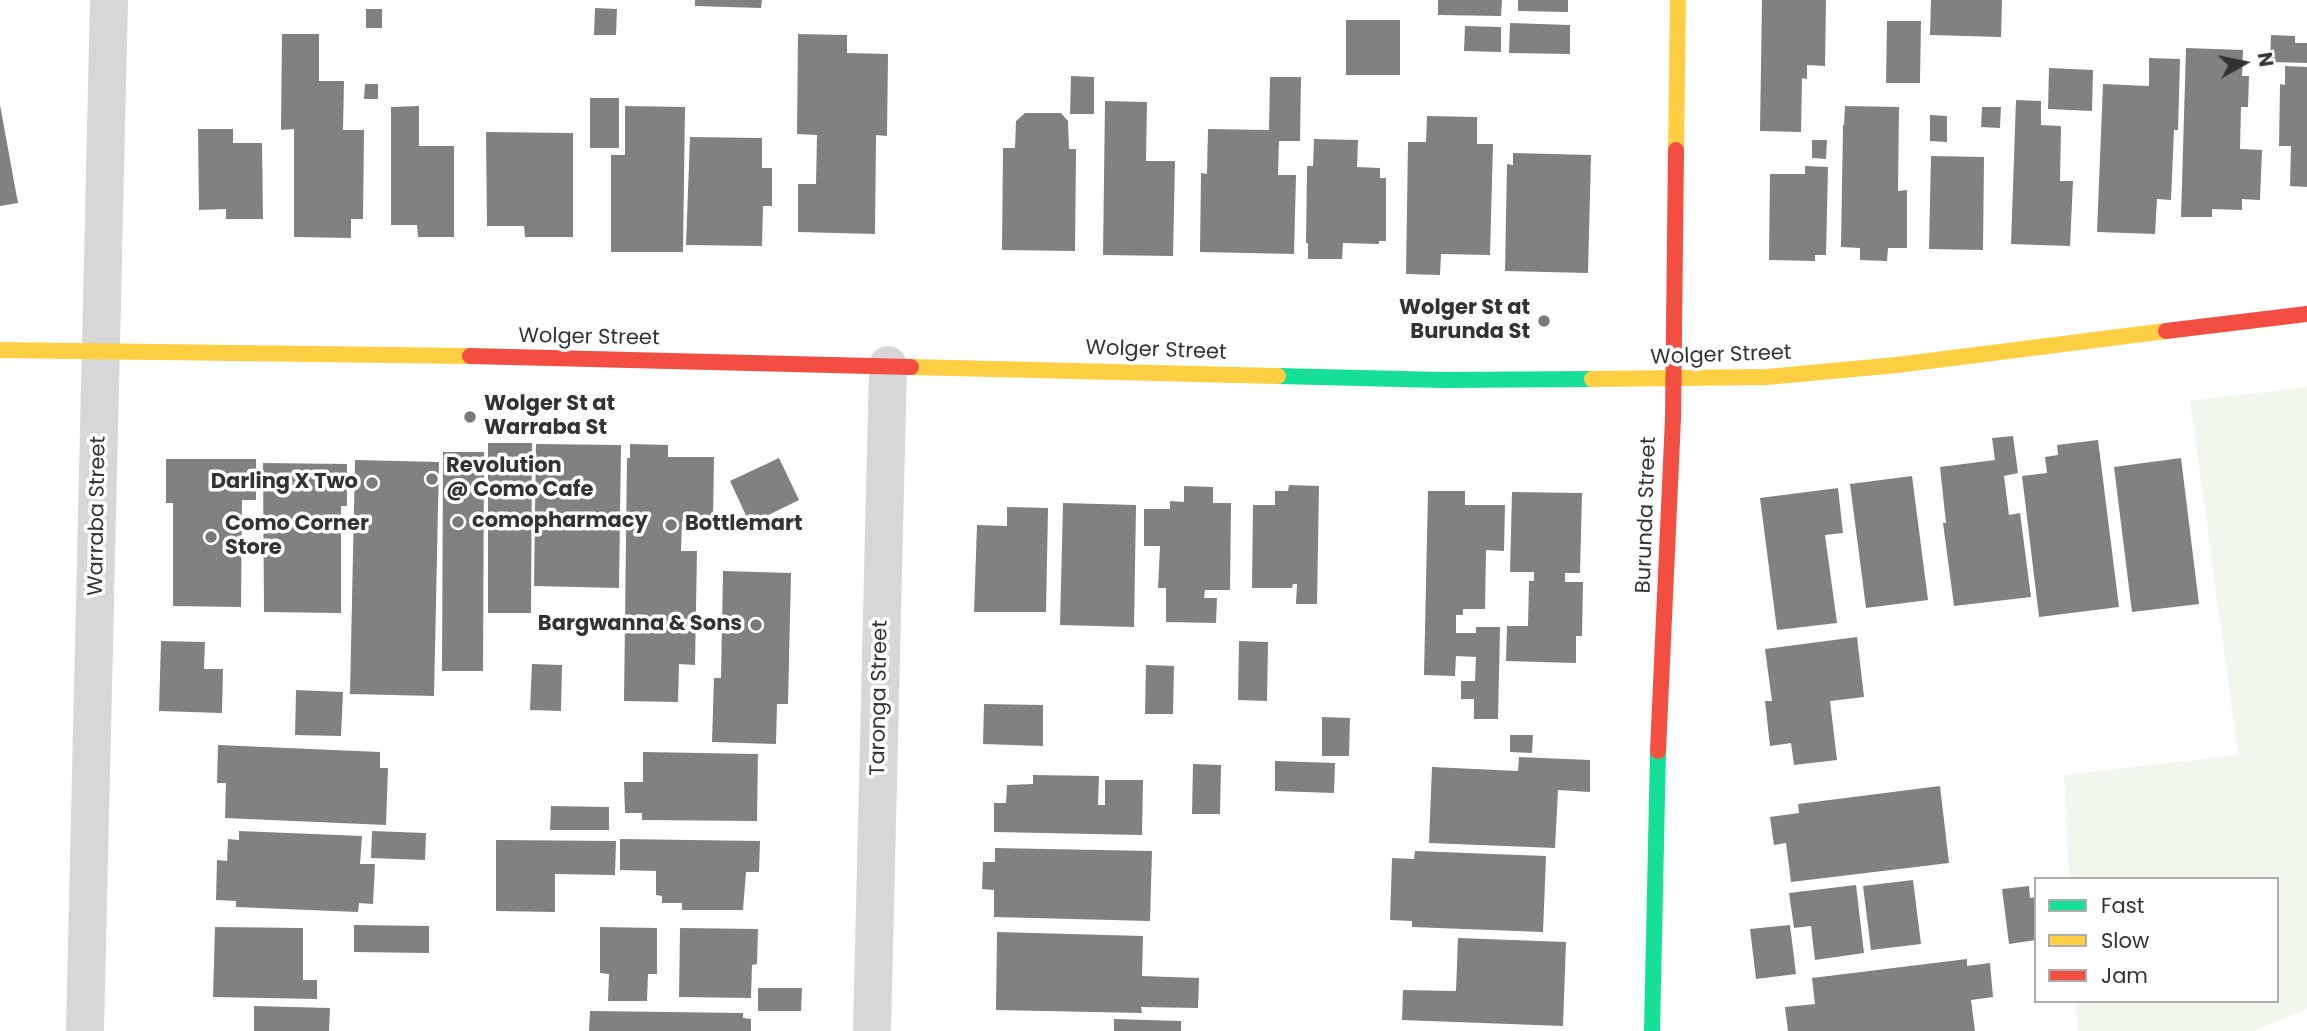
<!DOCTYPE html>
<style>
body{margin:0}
#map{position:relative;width:2307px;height:1031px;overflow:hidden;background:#fff;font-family:Poppins,sans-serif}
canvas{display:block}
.legend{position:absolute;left:2034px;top:877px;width:245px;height:126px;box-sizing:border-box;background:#fff;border:2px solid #adadad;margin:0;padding:9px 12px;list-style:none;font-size:21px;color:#333}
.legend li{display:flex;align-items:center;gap:14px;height:35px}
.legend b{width:35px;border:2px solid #adadad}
.north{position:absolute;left:2209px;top:28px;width:70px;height:70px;-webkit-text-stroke:5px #fff;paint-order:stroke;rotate:81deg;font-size:19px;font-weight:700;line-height:28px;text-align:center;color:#333}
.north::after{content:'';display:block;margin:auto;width:24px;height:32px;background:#333;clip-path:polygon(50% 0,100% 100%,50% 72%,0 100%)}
</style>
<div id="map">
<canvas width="2307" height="1031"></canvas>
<ul class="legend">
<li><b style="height:9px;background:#16e098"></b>Fast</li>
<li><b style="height:9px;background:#ffcf43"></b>Slow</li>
<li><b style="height:9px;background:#f24e42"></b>Jam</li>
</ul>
<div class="north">N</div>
</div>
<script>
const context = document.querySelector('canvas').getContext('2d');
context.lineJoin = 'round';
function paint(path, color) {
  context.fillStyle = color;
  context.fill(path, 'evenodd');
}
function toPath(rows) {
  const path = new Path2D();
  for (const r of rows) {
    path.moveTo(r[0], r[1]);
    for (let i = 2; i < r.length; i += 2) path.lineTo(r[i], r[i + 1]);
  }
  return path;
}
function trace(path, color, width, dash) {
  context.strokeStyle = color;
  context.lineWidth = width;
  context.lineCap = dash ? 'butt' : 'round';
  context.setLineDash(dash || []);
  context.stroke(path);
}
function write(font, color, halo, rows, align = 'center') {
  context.font = font + ' Poppins,sans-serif';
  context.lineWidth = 7;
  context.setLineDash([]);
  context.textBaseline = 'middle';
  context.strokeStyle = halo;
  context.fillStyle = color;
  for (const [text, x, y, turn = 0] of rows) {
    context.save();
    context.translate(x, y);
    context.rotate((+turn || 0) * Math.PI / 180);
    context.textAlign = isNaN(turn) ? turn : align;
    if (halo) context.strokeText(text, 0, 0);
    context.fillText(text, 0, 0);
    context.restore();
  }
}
const green = toPath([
 [2307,387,2307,1009,2254,1031,2077,1031,2076,1001,2277,1001,2277,879,2069,879,2064,775,2238,755,2190,401]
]);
const building = toPath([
 [695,0,762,0,761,8,695,6],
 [1438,0,1502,0,1501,16,1438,15],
 [1518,0,1568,0,1568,12,1518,11],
 [1762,0,1826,0,1825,66,1807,65,1807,79,1802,78,1801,132,1760,131],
 [1931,0,2002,0,2001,37,1930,35],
 [595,8,617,9,616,35,594,35],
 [366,9,382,9,382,28,366,28],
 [1346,20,1400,20,1400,75,1346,75],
 [1887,21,1921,21,1920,83,1886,83],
 [1510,23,1570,25,1570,54,1509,53],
 [1465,26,1501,27,1501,52,1464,51],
 [282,34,319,34,319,81,344,81,343,130,364,130,363,219,351,219,351,238,294,237,294,129,281,130],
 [798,34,847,35,847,53,888,54,887,136,876,135,875,234,798,232,798,184,816,184,817,135,797,134],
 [2271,35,2295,36,2295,43,2307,43,2307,63,2270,62],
 [2186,48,2243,50,2242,76,2249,76,2248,107,2241,107,2240,149,2262,150,2260,200,2242,199,2242,210,2212,209,2212,217,2181,217],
 [2149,58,2180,59,2178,130,2174,130,2171,200,2157,199,2155,234,2097,232,2103,84,2149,86],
 [2285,66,2307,67,2307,187,2290,186,2291,146,2279,146,2280,84,2285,85],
 [2049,68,2093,70,2092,111,2048,109],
 [1071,76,1094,77,1094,114,1070,114],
 [1270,77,1301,77,1300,141,1279,141,1278,175,1296,175,1294,254,1200,252,1201,173,1207,174,1208,129,1269,130],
 [365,84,378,84,378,99,364,99],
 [590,98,619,98,619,148,590,148],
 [2016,100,2041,101,2041,125,2061,126,2060,181,2073,181,2070,246,2011,244],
 [1105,101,1147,102,1146,161,1175,161,1173,256,1103,255],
 [0,105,18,203,0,206],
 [419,106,419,146,454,146,454,237,418,237,417,225,391,225,391,107],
 [625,106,685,107,683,252,611,252,611,155,625,155],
 [1845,106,1899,107,1898,191,1907,190,1907,248,1888,248,1887,261,1860,260,1860,248,1841,247,1843,125,1844,125],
 [1982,107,2001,107,2000,128,1981,127],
 [1025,113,1061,113,1068,121,1069,149,1076,149,1075,251,1002,250,1003,148,1015,148,1016,121],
 [1930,115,1947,116,1947,142,1930,141],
 [1427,116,1477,117,1477,144,1493,144,1490,255,1441,254,1440,275,1406,274,1408,142,1426,142],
 [198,129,233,129,233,143,262,143,263,219,226,219,226,209,199,210],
 [486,132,573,133,573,237,525,237,524,226,487,226],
 [690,137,762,138,762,168,772,168,772,206,763,206,762,246,686,245],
 [1314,139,1358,140,1357,167,1380,168,1380,178,1386,178,1386,241,1379,241,1379,244,1343,243,1342,259,1308,259,1308,243,1306,243,1307,166,1313,166],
 [1812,140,1827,140,1826,159,1812,158],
 [1513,153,1591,155,1588,273,1505,271,1507,164,1513,165],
 [1931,156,1984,157,1983,250,1929,249],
 [1805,166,1828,167,1826,255,1815,255,1815,261,1769,260,1770,174,1805,174],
 [2013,436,2018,473,2004,476,2009,515,2020,513,2031,597,1954,606,1943,523,1946,523,1940,467,1995,460,1992,438],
 [2098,440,2119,607,2039,617,2022,476,2047,473,2045,457,2058,455,2057,445],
 [488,443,532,443,531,613,488,613],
 [536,444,621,445,619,588,534,586],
 [630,444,668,445,668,457,714,457,713,521,682,521,681,551,697,551,695,665,679,664,678,702,624,701,627,458,630,458],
 [443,452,484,452,483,671,442,671],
 [779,458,799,500,750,524,730,481],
 [2181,458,2199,604,2132,612,2114,467],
 [166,459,256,459,256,500,242,500,241,607,173,606,173,503,166,503],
 [355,460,439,462,434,696,350,694],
 [263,463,347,464,347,506,341,506,341,613,264,612],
 [1912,476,1928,600,1866,608,1850,484],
 [1289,485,1319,486,1317,604,1296,604,1297,584,1293,584,1292,588,1252,588,1253,505,1275,505,1275,491,1288,491],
 [1184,486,1213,487,1213,503,1231,503,1230,590,1205,590,1204,598,1217,598,1216,623,1166,622,1166,588,1158,588,1160,546,1144,546,1144,509,1170,509,1170,501,1184,502],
 [1838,488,1843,533,1825,535,1837,623,1777,630,1760,498],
 [1428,491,1465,491,1465,505,1505,505,1504,551,1486,550,1485,609,1463,609,1463,615,1456,615,1456,633,1476,633,1476,627,1500,627,1498,719,1474,719,1474,699,1461,699,1461,681,1475,681,1476,657,1456,656,1455,676,1424,675],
 [1512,492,1582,493,1580,573,1565,573,1565,582,1583,582,1582,636,1576,636,1576,663,1506,661,1507,626,1528,626,1529,581,1534,581,1534,572,1510,572],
 [1063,503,1136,505,1134,627,1060,625],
 [1007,507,1048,508,1046,612,974,612,977,525,1007,526],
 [723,571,791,573,788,704,777,704,776,744,712,742,714,678,721,678],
 [1857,637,1864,697,1830,701,1837,760,1794,765,1791,743,1770,746,1765,701,1772,701,1765,649],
 [161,641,205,642,204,669,223,669,222,713,159,711],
 [1239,641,1268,642,1267,701,1238,700],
 [532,664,562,665,561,711,530,710],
 [1146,665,1174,666,1173,714,1145,714],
 [296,690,343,692,341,736,295,735],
 [984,704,1043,705,1043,746,983,744],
 [1322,717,1350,718,1349,756,1322,756],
 [1510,735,1533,735,1532,753,1510,752],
 [218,745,380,752,380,768,388,768,386,825,225,818,226,783,217,783],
 [643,752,758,754,757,821,642,820,642,813,625,813,624,782,643,782],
 [1519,757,1590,760,1590,792,1558,790,1555,848,1429,843,1432,767,1518,771],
 [1275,761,1335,763,1334,793,1275,791],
 [1193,764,1221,765,1220,814,1192,814],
 [1033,775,1099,776,1098,805,1105,805,1105,780,1143,780,1142,835,994,832,994,803,1006,803,1007,785,1033,784],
 [1940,786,1949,863,1791,882,1786,843,1774,845,1770,817,1799,813,1798,804],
 [551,806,609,807,609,830,550,830],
 [239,831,362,836,360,864,375,864,373,904,359,903,358,912,236,907,236,901,216,900,217,860,227,861,228,839,239,840],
 [372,831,426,833,425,860,371,858],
 [620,839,760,841,759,872,746,872,743,910,682,910,682,903,662,903,662,896,656,895,656,871,620,870],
 [496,840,616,841,615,875,555,874,555,912,496,911],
 [995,848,1152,851,1150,921,994,917,994,890,982,889,983,862,995,862],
 [1415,851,1546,856,1543,932,1412,927,1412,921,1390,920,1392,858,1414,859],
 [1913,880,1921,944,1871,950,1863,886],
 [1856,885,1864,953,1815,960,1811,926,1794,928,1789,893],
 [2029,886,2030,898,2036,897,2036,940,2009,944,2002,889],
 [354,925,429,926,429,953,354,952],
 [1790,925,1796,974,1756,979,1750,929],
 [215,927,303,928,303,980,317,980,317,999,213,997],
 [600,927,657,928,657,974,648,974,647,1001,608,1001,609,974,600,973],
 [680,928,758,929,757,964,752,965,751,998,679,997],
 [997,932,1143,936,1142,976,1199,978,1198,1008,1141,1007,1142,1013,996,1010],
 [1458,938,1566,942,1563,1026,1402,1020,1403,990,1456,991],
 [1967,959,1967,966,1990,963,1993,997,1971,1000,1975,1031,1788,1031,1785,1007,1815,1004,1812,978],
 [758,988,802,988,801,1011,758,1011],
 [254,1006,330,1008,329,1031,254,1031],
 [590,1011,743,1013,743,1018,751,1019,751,1031,589,1031],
 [1114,1019,1181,1021,1181,1031,1114,1031]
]);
const street = toPath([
 [85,1031,109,0],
 [872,1031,888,365]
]);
const fast = toPath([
 [1278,376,1442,380,1592,379],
 [1652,1031,1658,751]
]);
const slow = toPath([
 [1676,150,1678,0],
 [0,350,470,356],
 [911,367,1278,376],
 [1592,379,1767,377,1897,365,2166,331]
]);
const jam = toPath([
 [2166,331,2307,314],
 [470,356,911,367],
 [1658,751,1673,418,1676,150]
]);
const markers = [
 [1544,321,7,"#7a7a7a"],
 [470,417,7,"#7a7a7a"],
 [432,479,7,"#7a7a7a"],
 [372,483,7,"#7a7a7a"],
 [458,522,7,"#7a7a7a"],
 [671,525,7,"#7a7a7a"],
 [211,537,7,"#7a7a7a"],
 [756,625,7,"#7a7a7a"]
];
const poiNames = [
 ["Wolger St at",1530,309,"right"],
 ["Burunda St",1530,333,"right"],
 ["Wolger St at",484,405],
 ["Warraba St",484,429],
 ["Revolution",446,467],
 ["@ Como Cafe",446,491],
 ["Darling X Two",358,483,"right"],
 ["comopharmacy",472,522],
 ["Como Corner",225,525],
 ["Store",225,549],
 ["Bottlemart",685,525],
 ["Bargwanna & Sons",742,625,"right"]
];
const streetNames = [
 ["Wolger Street",589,338,1],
 ["Wolger Street",1156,351,2],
 ["Wolger Street",1721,356,-2],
 ["Burunda Street",1647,515,-88],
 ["Warraba Street",98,516,-89],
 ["Taronga Street",880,698,-89]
];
paint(green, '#f2f7ee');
paint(building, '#818181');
trace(street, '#d7d7d7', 38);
trace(fast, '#16e098', 16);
trace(slow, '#ffcf43', 16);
trace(jam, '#f24e42', 16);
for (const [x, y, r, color] of markers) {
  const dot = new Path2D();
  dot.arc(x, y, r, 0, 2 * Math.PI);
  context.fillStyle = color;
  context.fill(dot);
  trace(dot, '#fff', 2.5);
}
write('bold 21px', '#333', '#fff', poiNames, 'left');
write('21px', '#333', '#fff', streetNames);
</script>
